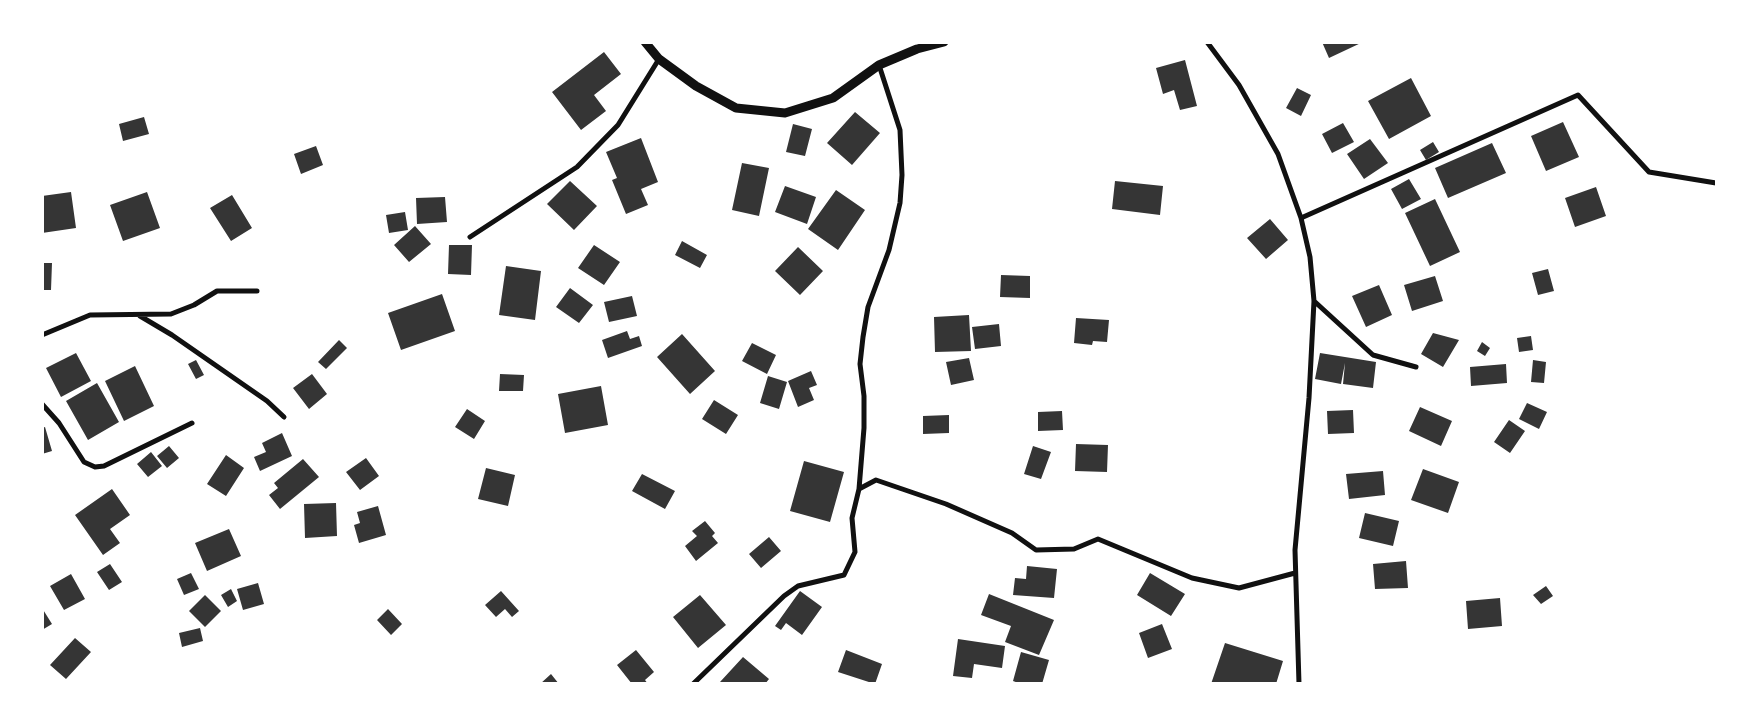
<!DOCTYPE html>
<style>
body{margin:0}
#map{position:relative;width:1759px;height:726px;overflow:hidden;background:#fff;font-family:Karla,sans-serif}
canvas{display:block}
.frame{position:absolute;inset:0;border:44px solid #fff;pointer-events:none}
</style>
<div id="map">
<canvas width="1759" height="726"></canvas>
<div class="frame"></div>
</div>
<script>
const context = document.querySelector('canvas').getContext('2d');
context.lineJoin = 'round';
function paint(path, color) {
  context.fillStyle = color;
  context.fill(path, 'evenodd');
}
function toPath(rows) {
  const path = new Path2D();
  for (const r of rows) {
    path.moveTo(r[0], r[1]);
    for (let i = 2; i < r.length; i += 2) path.lineTo(r[i], r[i + 1]);
  }
  return path;
}
function trace(path, color, width, dash) {
  context.strokeStyle = color;
  context.lineWidth = width;
  context.lineCap = dash ? 'butt' : 'round';
  context.setLineDash(dash || []);
  context.stroke(path);
}
const building = toPath([
 [1322,42,1363,42,1329,58],
 [604,52,621,74,594,95,606,111,581,130,552,92],
 [1185,60,1197,106,1180,110,1174,90,1163,94,1156,68],
 [1411,78,1431,116,1389,139,1368,101],
 [1297,88,1311,95,1301,116,1286,108],
 [855,112,880,133,852,165,827,143],
 [144,117,149,134,123,141,119,124],
 [1563,122,1579,157,1546,171,1531,136],
 [1343,123,1354,142,1332,153,1322,134],
 [793,124,812,129,805,156,786,152],
 [641,138,658,182,641,189,648,205,626,214,612,180,617,178,606,152],
 [1370,139,1388,163,1364,179,1347,154],
 [1433,142,1439,152,1426,160,1420,150],
 [1492,143,1506,173,1448,198,1435,168],
 [316,146,323,165,301,174,294,154],
 [742,163,769,168,759,216,732,210],
 [1409,179,1421,199,1402,209,1391,189],
 [570,181,597,206,574,230,547,204],
 [1115,181,1163,186,1160,215,1112,209],
 [785,186,816,197,807,224,775,212],
 [1596,187,1606,216,1575,227,1565,198],
 [836,190,865,210,838,250,808,229],
 [71,192,76,228,42,233,42,196],
 [147,192,160,228,123,241,110,205],
 [232,195,252,228,231,241,210,208],
 [445,197,447,222,417,224,416,198],
 [1435,199,1460,252,1430,266,1405,213],
 [405,212,408,230,389,233,386,215],
 [1270,219,1288,240,1266,259,1247,238],
 [415,226,431,244,409,262,394,245],
 [682,241,707,255,700,268,675,255],
 [449,245,472,245,471,275,448,274],
 [594,245,620,262,604,285,578,268],
 [798,247,823,271,800,295,775,271],
 [42,263,52,263,51,290,42,290],
 [506,266,541,271,535,320,499,315],
 [1548,269,1554,291,1538,295,1532,273],
 [1001,275,1030,276,1030,298,1000,297],
 [1435,276,1443,301,1412,311,1404,285],
 [1379,285,1392,315,1366,327,1352,296],
 [570,288,593,305,579,323,556,307],
 [442,294,455,331,401,350,388,313],
 [632,296,637,316,609,322,604,302],
 [969,315,971,351,935,352,934,317],
 [1076,318,1109,320,1107,342,1093,341,1092,345,1074,343],
 [999,324,1001,346,975,349,972,327],
 [627,331,630,339,639,336,642,346,608,358,602,340],
 [1433,333,1459,340,1443,367,1421,354],
 [682,334,715,371,690,394,657,357],
 [1531,336,1533,350,1519,352,1517,338],
 [339,340,347,348,326,369,318,362],
 [1482,342,1490,348,1485,356,1477,351],
 [752,343,776,355,767,374,742,361],
 [76,353,91,381,61,397,46,368],
 [1320,353,1376,362,1373,388,1343,384,1345,363,1341,384,1315,379],
 [969,358,974,380,951,385,946,362],
 [196,360,204,375,196,379,188,364],
 [1533,360,1546,362,1544,383,1531,382],
 [1506,364,1507,383,1471,386,1470,367],
 [135,366,154,406,124,421,105,381],
 [811,371,817,385,809,388,814,400,798,407,788,381],
 [312,374,327,394,309,409,293,388],
 [500,374,524,375,523,391,499,391],
 [768,376,787,382,779,409,760,403],
 [97,383,119,422,88,440,66,401],
 [601,386,608,425,565,433,558,394],
 [714,400,738,415,726,434,702,419],
 [1527,403,1547,412,1539,429,1519,419],
 [1420,407,1452,421,1441,446,1409,431],
 [467,409,485,421,474,439,455,427],
 [1353,410,1354,433,1328,434,1327,411],
 [1062,411,1063,430,1038,431,1038,412],
 [949,415,949,433,923,434,923,416],
 [1509,420,1525,431,1510,453,1494,442],
 [45,427,52,451,42,454,42,428],
 [282,433,292,456,260,471,254,457,266,452,262,443],
 [1076,444,1108,445,1107,472,1075,471],
 [169,446,179,458,167,468,157,456],
 [1033,446,1051,452,1041,479,1024,474],
 [151,452,162,466,148,477,137,464],
 [226,455,244,468,226,496,207,484],
 [366,458,379,476,360,490,346,472],
 [303,459,319,477,280,509,269,495,278,488,274,483],
 [804,461,844,472,830,522,790,511],
 [486,468,515,475,508,506,478,499],
 [1423,469,1459,482,1448,513,1411,500],
 [1383,471,1385,495,1349,499,1346,474],
 [642,474,675,491,665,509,632,491],
 [112,489,130,515,110,529,120,543,103,555,75,515],
 [336,503,337,536,305,538,304,504],
 [378,506,386,535,359,543,354,525,360,523,357,512],
 [1365,513,1399,521,1393,546,1359,538],
 [705,521,715,533,712,536,718,543,696,561,685,546,697,536,692,531],
 [229,529,241,556,207,571,195,543],
 [769,537,781,551,761,568,749,554],
 [1406,561,1408,588,1375,589,1373,564],
 [110,564,122,582,109,590,97,572],
 [1027,566,1057,569,1054,598,1013,595,1015,578,1026,579],
 [191,573,199,589,184,595,177,579],
 [1150,573,1185,594,1171,616,1137,595],
 [71,574,85,599,64,610,50,586],
 [258,583,264,604,243,610,237,589],
 [1546,586,1553,596,1541,604,1533,595],
 [231,589,237,601,228,607,221,595],
 [501,591,519,611,512,617,505,609,496,617,485,605],
 [800,591,822,607,802,635,786,623,781,630,775,626],
 [989,594,1054,620,1039,655,1005,642,1011,626,981,615],
 [205,595,221,611,205,627,189,611],
 [700,595,726,625,698,648,673,617],
 [1500,598,1502,626,1468,629,1466,601],
 [42,608,52,624,42,630],
 [388,609,402,624,391,635,377,620],
 [1162,624,1172,649,1148,658,1139,633],
 [200,628,203,641,182,647,179,633],
 [75,638,91,652,66,679,50,665],
 [958,639,1005,646,1002,668,974,664,972,678,953,676],
 [1225,643,1283,661,1276,684,1211,684],
 [636,650,654,672,645,680,648,684,632,684,617,665],
 [846,650,882,664,875,684,838,672],
 [1021,652,1049,660,1042,684,1021,684,1013,681],
 [743,657,769,679,765,684,720,682],
 [551,674,559,684,540,684]
]);
const minor = toPath([
 [1207,42,1239,85,1278,154,1301,218,1310,257,1314,301,1309,398,1295,550,1299,684],
 [1301,218,1578,95,1649,172,1716,183],
 [470,237,577,167,618,125,659,59],
 [1314,301,1373,355,1416,367],
 [140,316,172,335,267,401,284,417],
 [42,335,90,315,171,314,194,305,217,291,257,291],
 [42,404,59,423,84,462,95,467,104,466,192,423],
 [859,489,864,428,864,396,860,364,863,337,868,307,889,250,900,203,902,175,900,130,879,65],
 [693,684,784,596,798,586,844,575,855,552,852,518,859,489,876,480,946,504,1012,533,1036,550,1074,549,1098,539,1192,578,1239,588,1295,573]
]);
const tertiary = toPath([
 [645,42,659,59,696,86,736,108,785,113,833,98,879,65,917,49,944,42]
]);
paint(building, '#353535');
trace(minor, '#111', 5);
trace(tertiary, '#111', 9);
</script>
